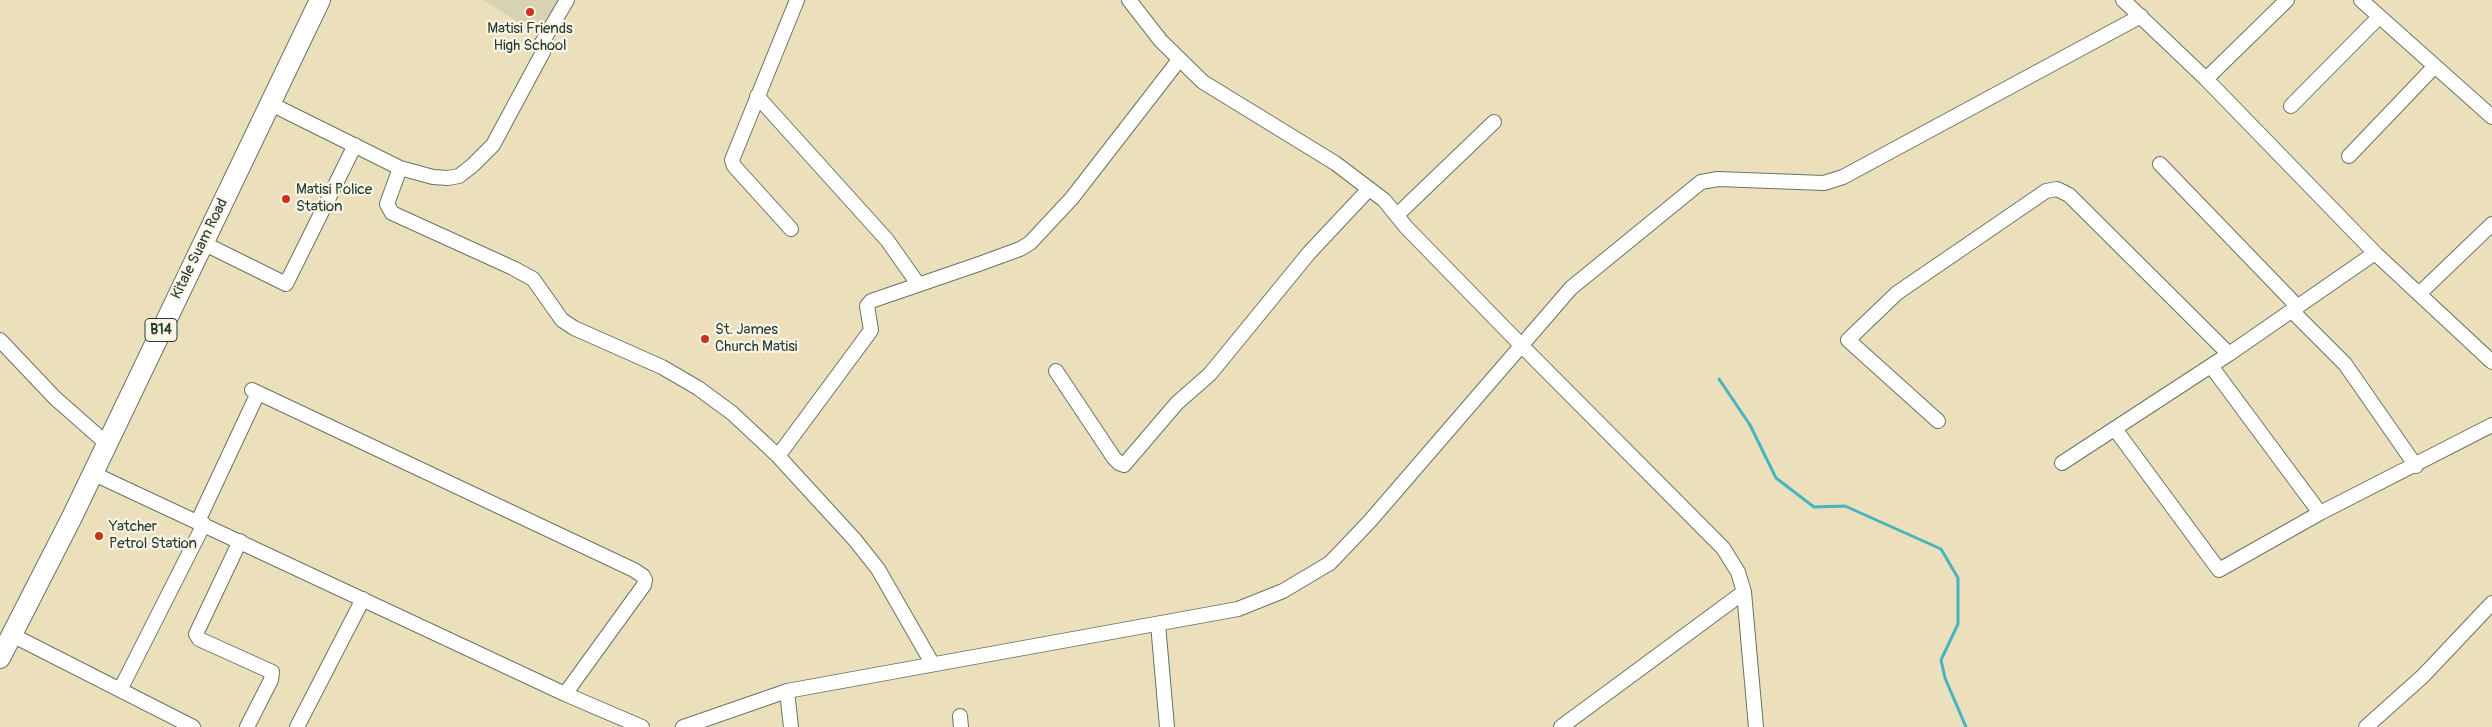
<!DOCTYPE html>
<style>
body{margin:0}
canvas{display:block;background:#ebdfbc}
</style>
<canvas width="2492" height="727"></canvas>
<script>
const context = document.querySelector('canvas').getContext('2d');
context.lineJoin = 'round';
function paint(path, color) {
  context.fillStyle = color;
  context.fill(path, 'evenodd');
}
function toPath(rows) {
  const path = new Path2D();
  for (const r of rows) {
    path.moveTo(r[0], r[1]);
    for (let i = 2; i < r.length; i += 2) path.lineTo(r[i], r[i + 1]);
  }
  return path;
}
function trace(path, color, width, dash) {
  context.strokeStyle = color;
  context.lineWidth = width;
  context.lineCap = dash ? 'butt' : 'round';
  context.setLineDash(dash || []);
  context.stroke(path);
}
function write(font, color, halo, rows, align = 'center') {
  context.font = font + ' Pangolin,sans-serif';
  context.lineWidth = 4.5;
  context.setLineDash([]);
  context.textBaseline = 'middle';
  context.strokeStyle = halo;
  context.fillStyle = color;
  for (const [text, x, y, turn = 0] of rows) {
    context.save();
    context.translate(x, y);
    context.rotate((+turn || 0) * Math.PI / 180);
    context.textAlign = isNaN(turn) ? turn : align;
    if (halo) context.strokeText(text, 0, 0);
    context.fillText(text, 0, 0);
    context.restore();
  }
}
const built = toPath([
 [483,0,564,0,551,23,525,26]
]);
const stream = toPath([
 [1719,379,1750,425,1776,478,1814,507,1845,506,1941,549,1958,578,1958,624,1941,660,1945,678,1966,727]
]);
const minor = toPath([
 [1129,0,1161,41,1203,82,1335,163,1384,200,1406,227,1520,344,1723,548,1738,572,1744,592,1756,727],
 [2123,0,2206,79,2375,253,2492,362],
 [2361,0,2492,117],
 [2206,79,2287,0],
 [757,96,887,240,918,284],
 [271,104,400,168,387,204,392,213,513,268,533,279,562,320,574,328,662,367,698,388,732,413,778,456,855,540,878,569,932,663],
 [2291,106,2379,17],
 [2349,156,2434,67],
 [2160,164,2298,307],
 [400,168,433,177,448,178,459,176,473,165,493,145,543,52,540,46,567,0],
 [1397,215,1494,122],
 [791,229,734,166,732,160,797,0],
 [203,243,286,284,355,145],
 [2420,293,2492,224],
 [2292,311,2345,364,2416,466],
 [0,340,55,398,106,443],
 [2211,366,2320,513],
 [1056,371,1114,458,1119,463,1124,465,1177,403,1210,374,1309,253,1369,189],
 [252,390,634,570,643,576,645,580,644,585,565,694],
 [1938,421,1848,340,1897,293,2046,191,2057,189,2069,195,2229,354],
 [2115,429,2219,570,2320,513,2492,425],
 [778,456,869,333,871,330,867,306,871,301,979,264,1020,249,1030,243,1072,198,1179,60],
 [2062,463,2229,354,2375,253],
 [92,473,565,694,642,727],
 [198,521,258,393],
 [240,541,196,634,199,639,272,672,271,680,247,727],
 [1158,624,1167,727],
 [12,635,193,727],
 [120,690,204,524],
 [787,691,791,727],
 [960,716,961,727],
 [297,727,363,599],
 [683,727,787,691,1238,609,1283,591,1330,563,1370,521,1571,288,1701,182,1718,179,1824,183,1843,177,2141,16],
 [1561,727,1744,592],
 [2366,727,2423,676,2492,603]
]);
const highway = toPath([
 [0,658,72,517,320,0]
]);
const markers = [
 [530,12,5,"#c8321e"],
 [286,199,5,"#c8321e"],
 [705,339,5,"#c8321e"],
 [99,536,5,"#c8321e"]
];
const shields = [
 [161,330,32]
];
const shieldNames = [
 ["B14",161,330]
];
const poiNames = [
 ["Matisi Friends",530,29,"center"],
 ["High School",530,46,"center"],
 ["Matisi Police",296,190],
 ["Station",296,207],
 ["St. James",715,330],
 ["Church Matisi",715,347],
 ["Yatcher",109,527],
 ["Petrol Station",109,544]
];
const streetNames = [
 ["Kitale Suam Road",200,249,-64]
];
paint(built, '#d7d2b2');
trace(stream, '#46b4c1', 3);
trace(minor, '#667664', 16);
trace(highway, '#667664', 22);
trace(minor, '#fff', 14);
trace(highway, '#fff', 20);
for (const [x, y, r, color] of markers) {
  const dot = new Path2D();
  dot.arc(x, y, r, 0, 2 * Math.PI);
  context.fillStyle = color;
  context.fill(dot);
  trace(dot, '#fcf5e5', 2);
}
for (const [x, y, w] of shields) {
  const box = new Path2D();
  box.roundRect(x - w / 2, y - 11.5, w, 23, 4);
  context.fillStyle = '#fcf5e5';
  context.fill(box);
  trace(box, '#1f3d34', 1);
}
write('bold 14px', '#1f3d34', null, shieldNames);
write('15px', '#1f3d34', '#fcf5e5', poiNames, 'left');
write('15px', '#1f3d34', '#fcf5e5', streetNames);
</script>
